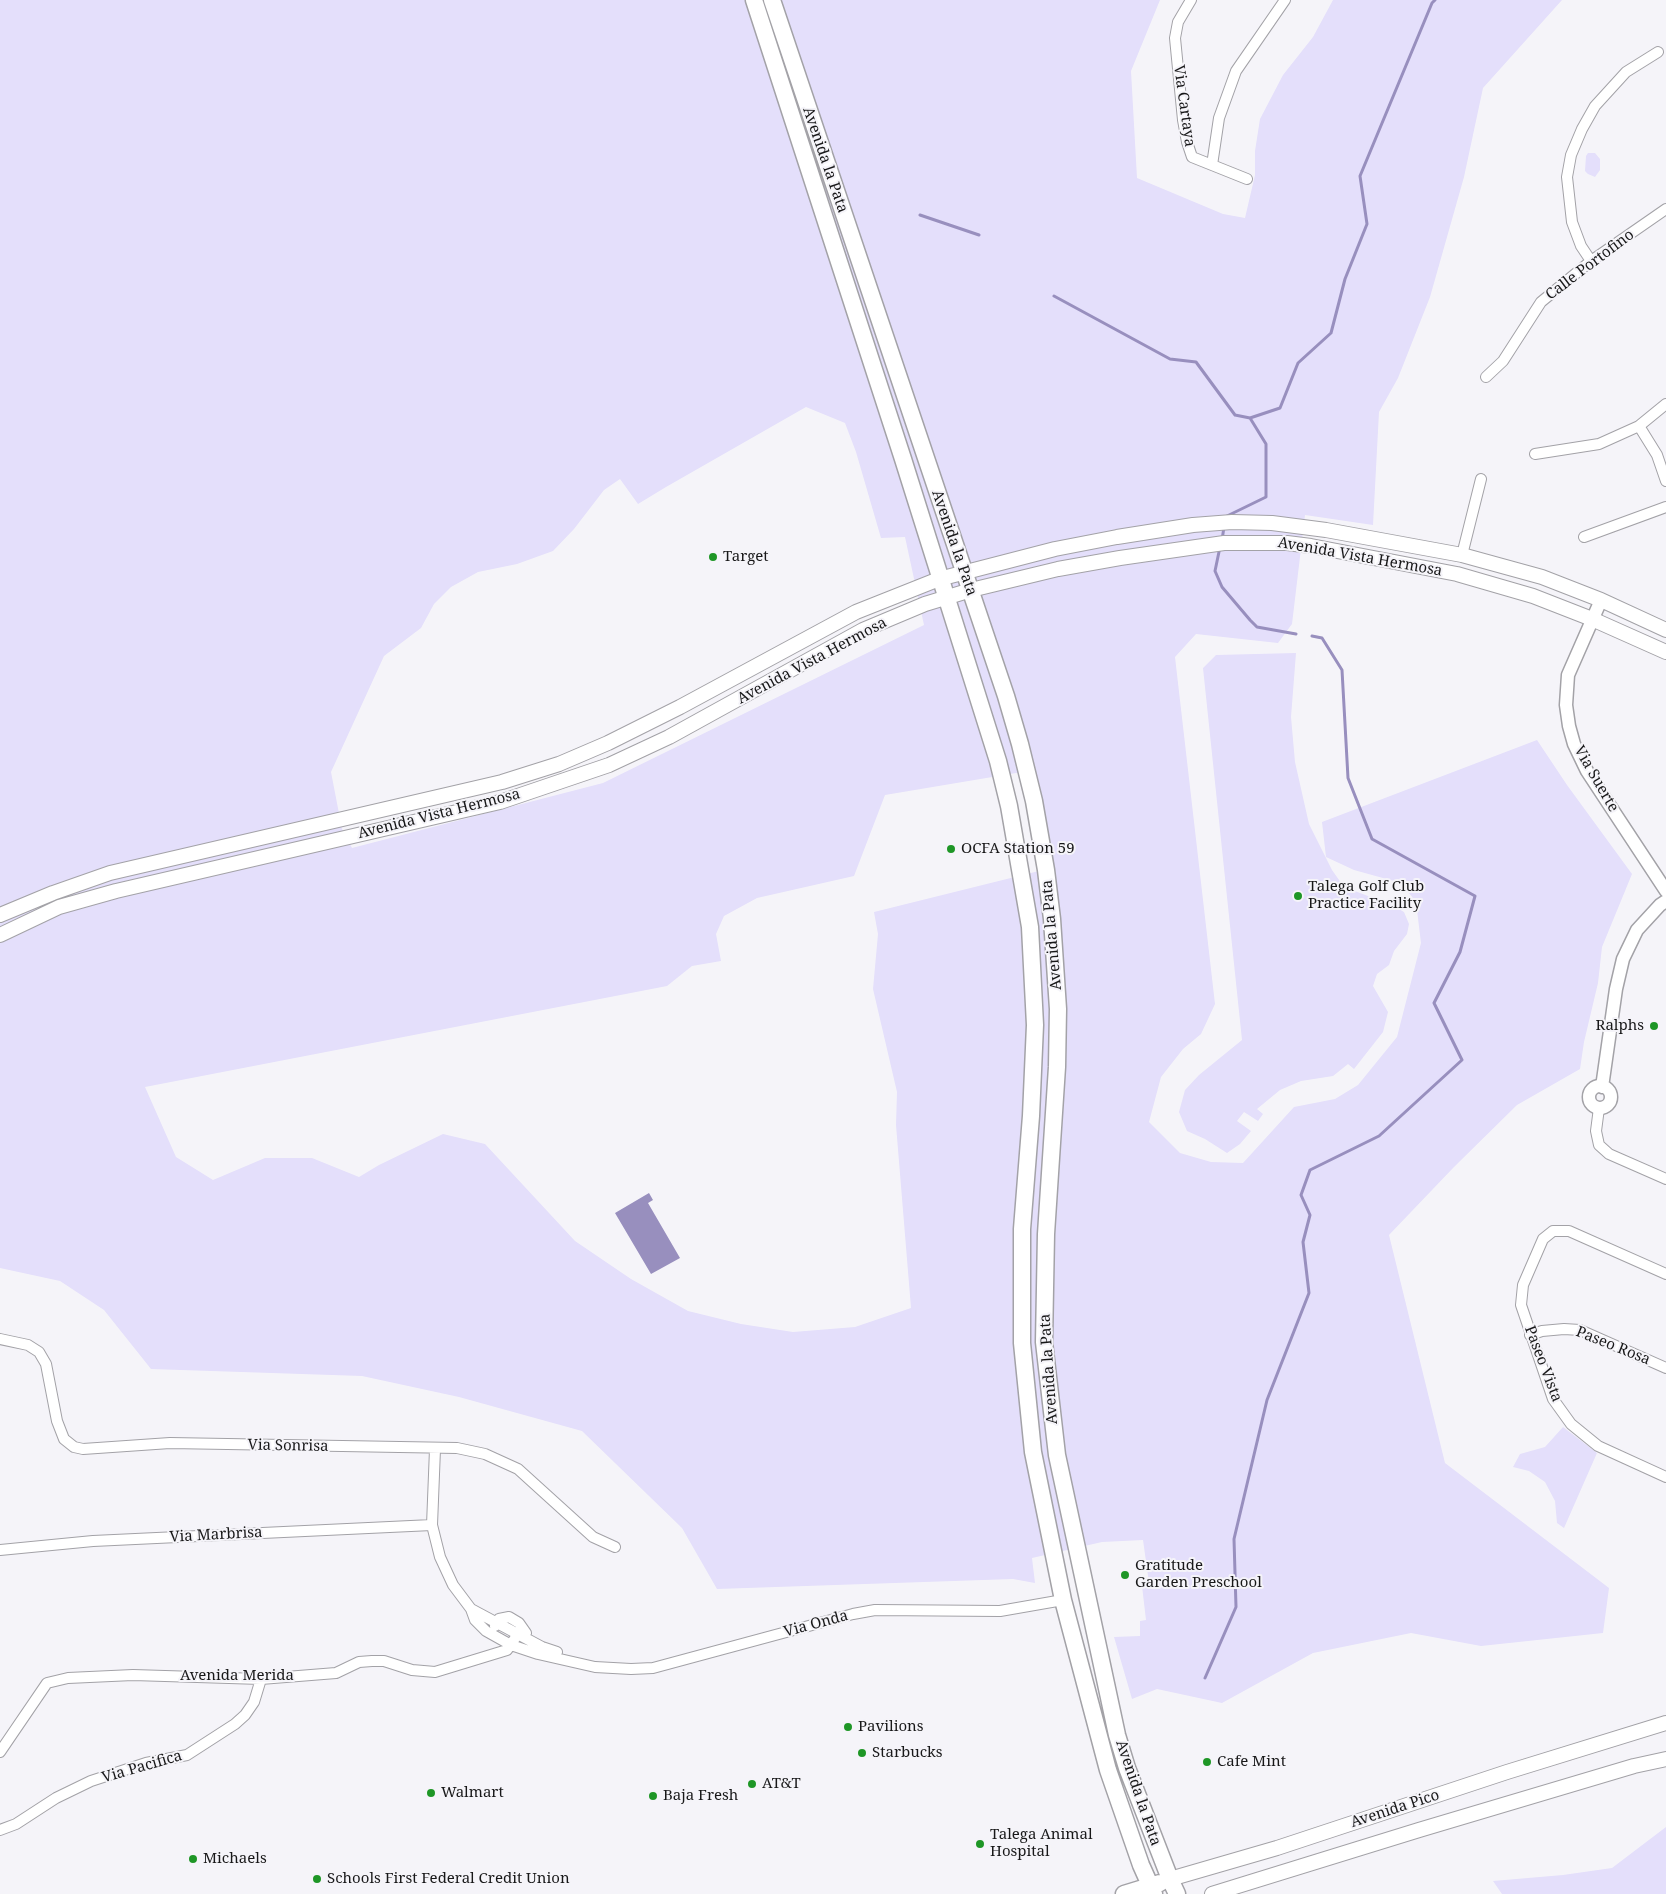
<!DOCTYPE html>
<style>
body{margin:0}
canvas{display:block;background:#f5f4f9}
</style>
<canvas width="1666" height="1894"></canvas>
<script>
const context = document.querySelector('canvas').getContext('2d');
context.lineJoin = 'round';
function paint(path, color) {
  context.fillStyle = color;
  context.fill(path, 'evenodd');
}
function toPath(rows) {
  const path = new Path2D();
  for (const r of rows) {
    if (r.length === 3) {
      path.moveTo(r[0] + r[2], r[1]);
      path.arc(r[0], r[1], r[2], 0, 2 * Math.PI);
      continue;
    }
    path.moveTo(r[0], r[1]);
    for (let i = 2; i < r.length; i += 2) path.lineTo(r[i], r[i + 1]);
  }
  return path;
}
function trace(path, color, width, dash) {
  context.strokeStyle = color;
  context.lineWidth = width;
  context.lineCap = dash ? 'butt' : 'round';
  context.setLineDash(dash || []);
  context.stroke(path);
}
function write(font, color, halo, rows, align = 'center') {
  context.font = font + ' "Noto Serif",serif';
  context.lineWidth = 4;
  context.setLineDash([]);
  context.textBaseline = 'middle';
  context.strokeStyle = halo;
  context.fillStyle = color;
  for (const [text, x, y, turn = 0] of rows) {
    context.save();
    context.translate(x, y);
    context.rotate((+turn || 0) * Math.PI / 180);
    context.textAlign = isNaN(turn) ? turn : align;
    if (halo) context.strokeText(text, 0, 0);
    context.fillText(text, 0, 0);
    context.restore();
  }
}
const green = toPath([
 [0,0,1160,0,1131,71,1137,178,1223,214,1245,218,1255,175,1255,151,1260,119,1283,75,1313,37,1333,0,1562,0,1483,88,1464,177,1430,297,1398,378,1379,412,1373,525,1305,515,1292,624,1278,643,1196,634,1175,657,1215,1004,1201,1034,1183,1049,1161,1077,1149,1122,1180,1153,1211,1162,1243,1163,1294,1107,1335,1099,1358,1085,1397,1037,1421,943,1416,902,1401,883,1354,870,1326,857,1322,822,1537,740,1567,785,1632,874,1602,947,1598,983,1584,1042,1580,1069,1517,1105,1454,1167,1389,1235,1445,1463,1609,1588,1603,1633,1481,1646,1411,1633,1313,1653,1222,1703,1157,1689,1132,1699,1114,1637,1140,1636,1140,1621,1146,1620,1142,1586,1149,1583,1143,1540,1102,1542,1032,1558,1035,1583,1013,1579,717,1589,682,1528,582,1431,459,1397,362,1376,151,1369,104,1310,60,1281,0,1268],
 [806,407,845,423,856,452,881,538,905,537,924,625,603,783,352,848,342,829,331,772,384,656,421,628,434,604,451,587,478,572,517,564,553,551,574,529,604,490,620,479,638,504,666,487],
 [1034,770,1048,828,1051,868,874,912,878,934,873,989,897,1092,896,1125,911,1308,855,1327,793,1332,741,1324,688,1311,631,1279,575,1241,485,1144,443,1134,379,1165,359,1177,312,1158,265,1158,213,1180,176,1157,145,1087,667,986,692,966,721,961,716,934,724,916,757,898,854,876,885,795],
 [1588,153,1595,153,1600,159,1600,170,1595,177,1588,174,1585,171,1586,156],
 [1296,653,1291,717,1295,762,1309,824,1332,870,1344,887,1392,905,1404,912,1409,924,1407,934,1394,951,1389,965,1377,974,1373,986,1388,1012,1383,1032,1354,1069,1348,1064,1333,1076,1301,1081,1280,1090,1257,1109,1263,1114,1258,1121,1244,1112,1237,1121,1251,1131,1240,1144,1227,1153,1205,1139,1187,1131,1179,1112,1185,1090,1199,1075,1242,1040,1203,668,1216,655],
 [1563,1427,1597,1453,1564,1528,1557,1523,1555,1501,1545,1482,1529,1471,1513,1467,1520,1454,1545,1447],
 [1666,1827,1666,1894,1502,1894,1493,1881,1563,1875,1612,1868]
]);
const water = toPath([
 [649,1193,653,1200,648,1203,680,1258,651,1274,615,1213]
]);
const stream = toPath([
 [920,215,979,235],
 [1054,296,1170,359,1196,362,1235,415,1250,418],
 [1227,516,1266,497,1266,444,1250,418,1280,408,1298,363,1331,333,1345,279,1367,224,1360,176,1432,3,1435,0],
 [1222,540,1224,527],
 [1220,547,1215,571,1222,587,1250,620,1257,627,1296,634],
 [1205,1678,1236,1607,1234,1539,1267,1400,1309,1293,1303,1242,1310,1215,1301,1195,1310,1170,1379,1136,1462,1060,1434,1003,1460,952,1475,896,1372,839,1348,778,1342,670,1322,638,1312,636]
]);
const minor = toPath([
 [1191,0,1178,22,1175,38,1183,120,1187,142,1192,157,1247,179],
 [1212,165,1219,118,1236,71,1285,0],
 [1591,261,1581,246,1572,222,1567,177,1571,155,1582,129,1595,106,1626,72,1658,52],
 [1486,377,1503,361,1541,302,1591,261,1666,209],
 [1639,426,1666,404],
 [1535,454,1599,444,1639,426,1657,455,1666,481],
 [1584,537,1666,507],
 [1462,555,1481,479],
 [1599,1108,1596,1131,1599,1145,1609,1154,1666,1179],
 [1666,1274,1569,1231,1553,1231,1543,1239,1523,1285,1521,1305,1553,1399,1571,1424,1598,1446,1666,1477],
 [1530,1335,1542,1331,1564,1329,1580,1330,1666,1368],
 [0,1339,28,1345,39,1352,46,1364,57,1421,64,1439,74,1447,83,1449,170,1443,457,1448,485,1454,518,1469,593,1537,615,1547],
 [435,1449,432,1525,440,1557,453,1585,471,1609,475,1620,486,1631,511,1645,538,1654,595,1667,631,1669,653,1668,853,1614,875,1610,1000,1611,1063,1600],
 [0,1550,93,1541,432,1525],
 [471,1609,542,1647,557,1652],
 [495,1626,499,1619,509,1617,519,1623,526,1633],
 [0,1752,47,1683,68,1678,133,1675,261,1679,336,1673,359,1662,372,1661,384,1661,412,1670,435,1672,507,1650,522,1628],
 [0,1830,16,1824,56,1798,91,1781,146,1763,187,1755,235,1724,245,1715,254,1702,261,1679]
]);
const tertiary = toPath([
 [1601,600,1568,675,1566,705,1569,726,1574,744,1587,771,1666,891],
 [1600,1097,11],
 [1602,1087,1616,989,1623,959,1637,930,1660,905,1666,901]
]);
const secondary = toPath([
 [0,915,53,893,110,873,502,782,559,764,608,743,680,707,856,612,939,579,1055,549,1117,537,1193,525,1232,522,1272,523,1326,530,1462,555,1542,577,1601,600,1666,630],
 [0,935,59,907,116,891,500,802,609,765,669,737,863,630,925,604,971,590,1058,569,1120,558,1224,543,1287,543,1311,546,1457,574,1533,596,1592,619,1666,652],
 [1170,1879,1277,1848,1507,1772,1666,1723],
 [1212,1894,1419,1830,1634,1766,1666,1759]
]);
const trunk = toPath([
 [754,0,903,459,998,761,1009,806,1030,927,1035,1025,1031,1116,1022,1229,1022,1343,1033,1452,1063,1600,1108,1770,1141,1865,1154,1894],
 [772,0,1006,696,1020,744,1034,801,1046,870,1052,919,1058,1009,1057,1067,1046,1234,1044,1342,1057,1455,1117,1735,1127,1768,1170,1879,1177,1894],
 [1124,1894,1160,1883]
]);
const markers = [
 [713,557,5,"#1e9626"],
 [951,849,5,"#1e9626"],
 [1298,896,5,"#1e9626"],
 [1654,1026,5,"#1e9626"],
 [1125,1575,5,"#1e9626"],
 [848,1727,5,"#1e9626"],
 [862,1753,5,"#1e9626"],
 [1207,1762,5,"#1e9626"],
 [752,1784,5,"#1e9626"],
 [431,1793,5,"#1e9626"],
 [653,1796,5,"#1e9626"],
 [980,1844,5,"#1e9626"],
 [193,1859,5,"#1e9626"],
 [317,1879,5,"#1e9626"]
];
const streetNames = [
 ["Via Cartaya",1184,106,82],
 ["Avenida la Pata",825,160,71],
 ["Calle Portofino",1590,265,-37],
 ["Avenida la Pata",954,543,71],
 ["Avenida Vista Hermosa",1360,557,10],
 ["Avenida Vista Hermosa",812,661,-28],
 ["Via Suerte",1596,779,60],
 ["Avenida Vista Hermosa",439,814,-14],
 ["Avenida la Pata",1052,935,-95],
 ["Paseo Rosa",1613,1346,22],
 ["Paseo Vista",1543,1364,69],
 ["Avenida la Pata",1049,1369,-94],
 ["Via Sonrisa",288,1446,1],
 ["Via Marbrisa",216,1535,-3],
 ["Via Onda",816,1624,-15],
 ["Avenida Merida",237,1676],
 ["Via Pacifica",142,1767,-16],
 ["Avenida la Pata",1138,1793,71],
 ["Avenida Pico",1395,1809,-18]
];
const poiNames = [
 ["Target",723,557],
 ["OCFA Station 59",961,849],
 ["Talega Golf Club",1308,887],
 ["Practice Facility",1308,904],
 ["Ralphs",1644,1026,"right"],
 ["Gratitude",1135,1566],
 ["Garden Preschool",1135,1583],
 ["Pavilions",858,1727],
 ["Starbucks",872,1753],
 ["Cafe Mint",1217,1762],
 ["AT&T",762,1784],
 ["Walmart",441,1793],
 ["Baja Fresh",663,1796],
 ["Talega Animal",990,1835],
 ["Hospital",990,1852],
 ["Michaels",203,1859],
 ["Schools First Federal Credit Union",327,1879]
];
paint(green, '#e4dffb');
paint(water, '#988fbe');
trace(stream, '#988fbe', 3);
trace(minor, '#a3a2a7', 12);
trace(tertiary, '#a3a2a7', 15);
trace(secondary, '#a3a2a7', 16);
trace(trunk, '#a3a2a7', 19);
trace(minor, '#fff', 10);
trace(tertiary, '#fff', 12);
trace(secondary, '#fff', 14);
trace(trunk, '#fff', 16);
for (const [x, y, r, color] of markers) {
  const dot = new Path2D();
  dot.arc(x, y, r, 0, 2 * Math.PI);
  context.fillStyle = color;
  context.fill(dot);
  trace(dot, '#f5f4f9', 2);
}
write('15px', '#181819', '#f5f4f9', streetNames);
write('15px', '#181819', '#f5f4f9', poiNames, 'left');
</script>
